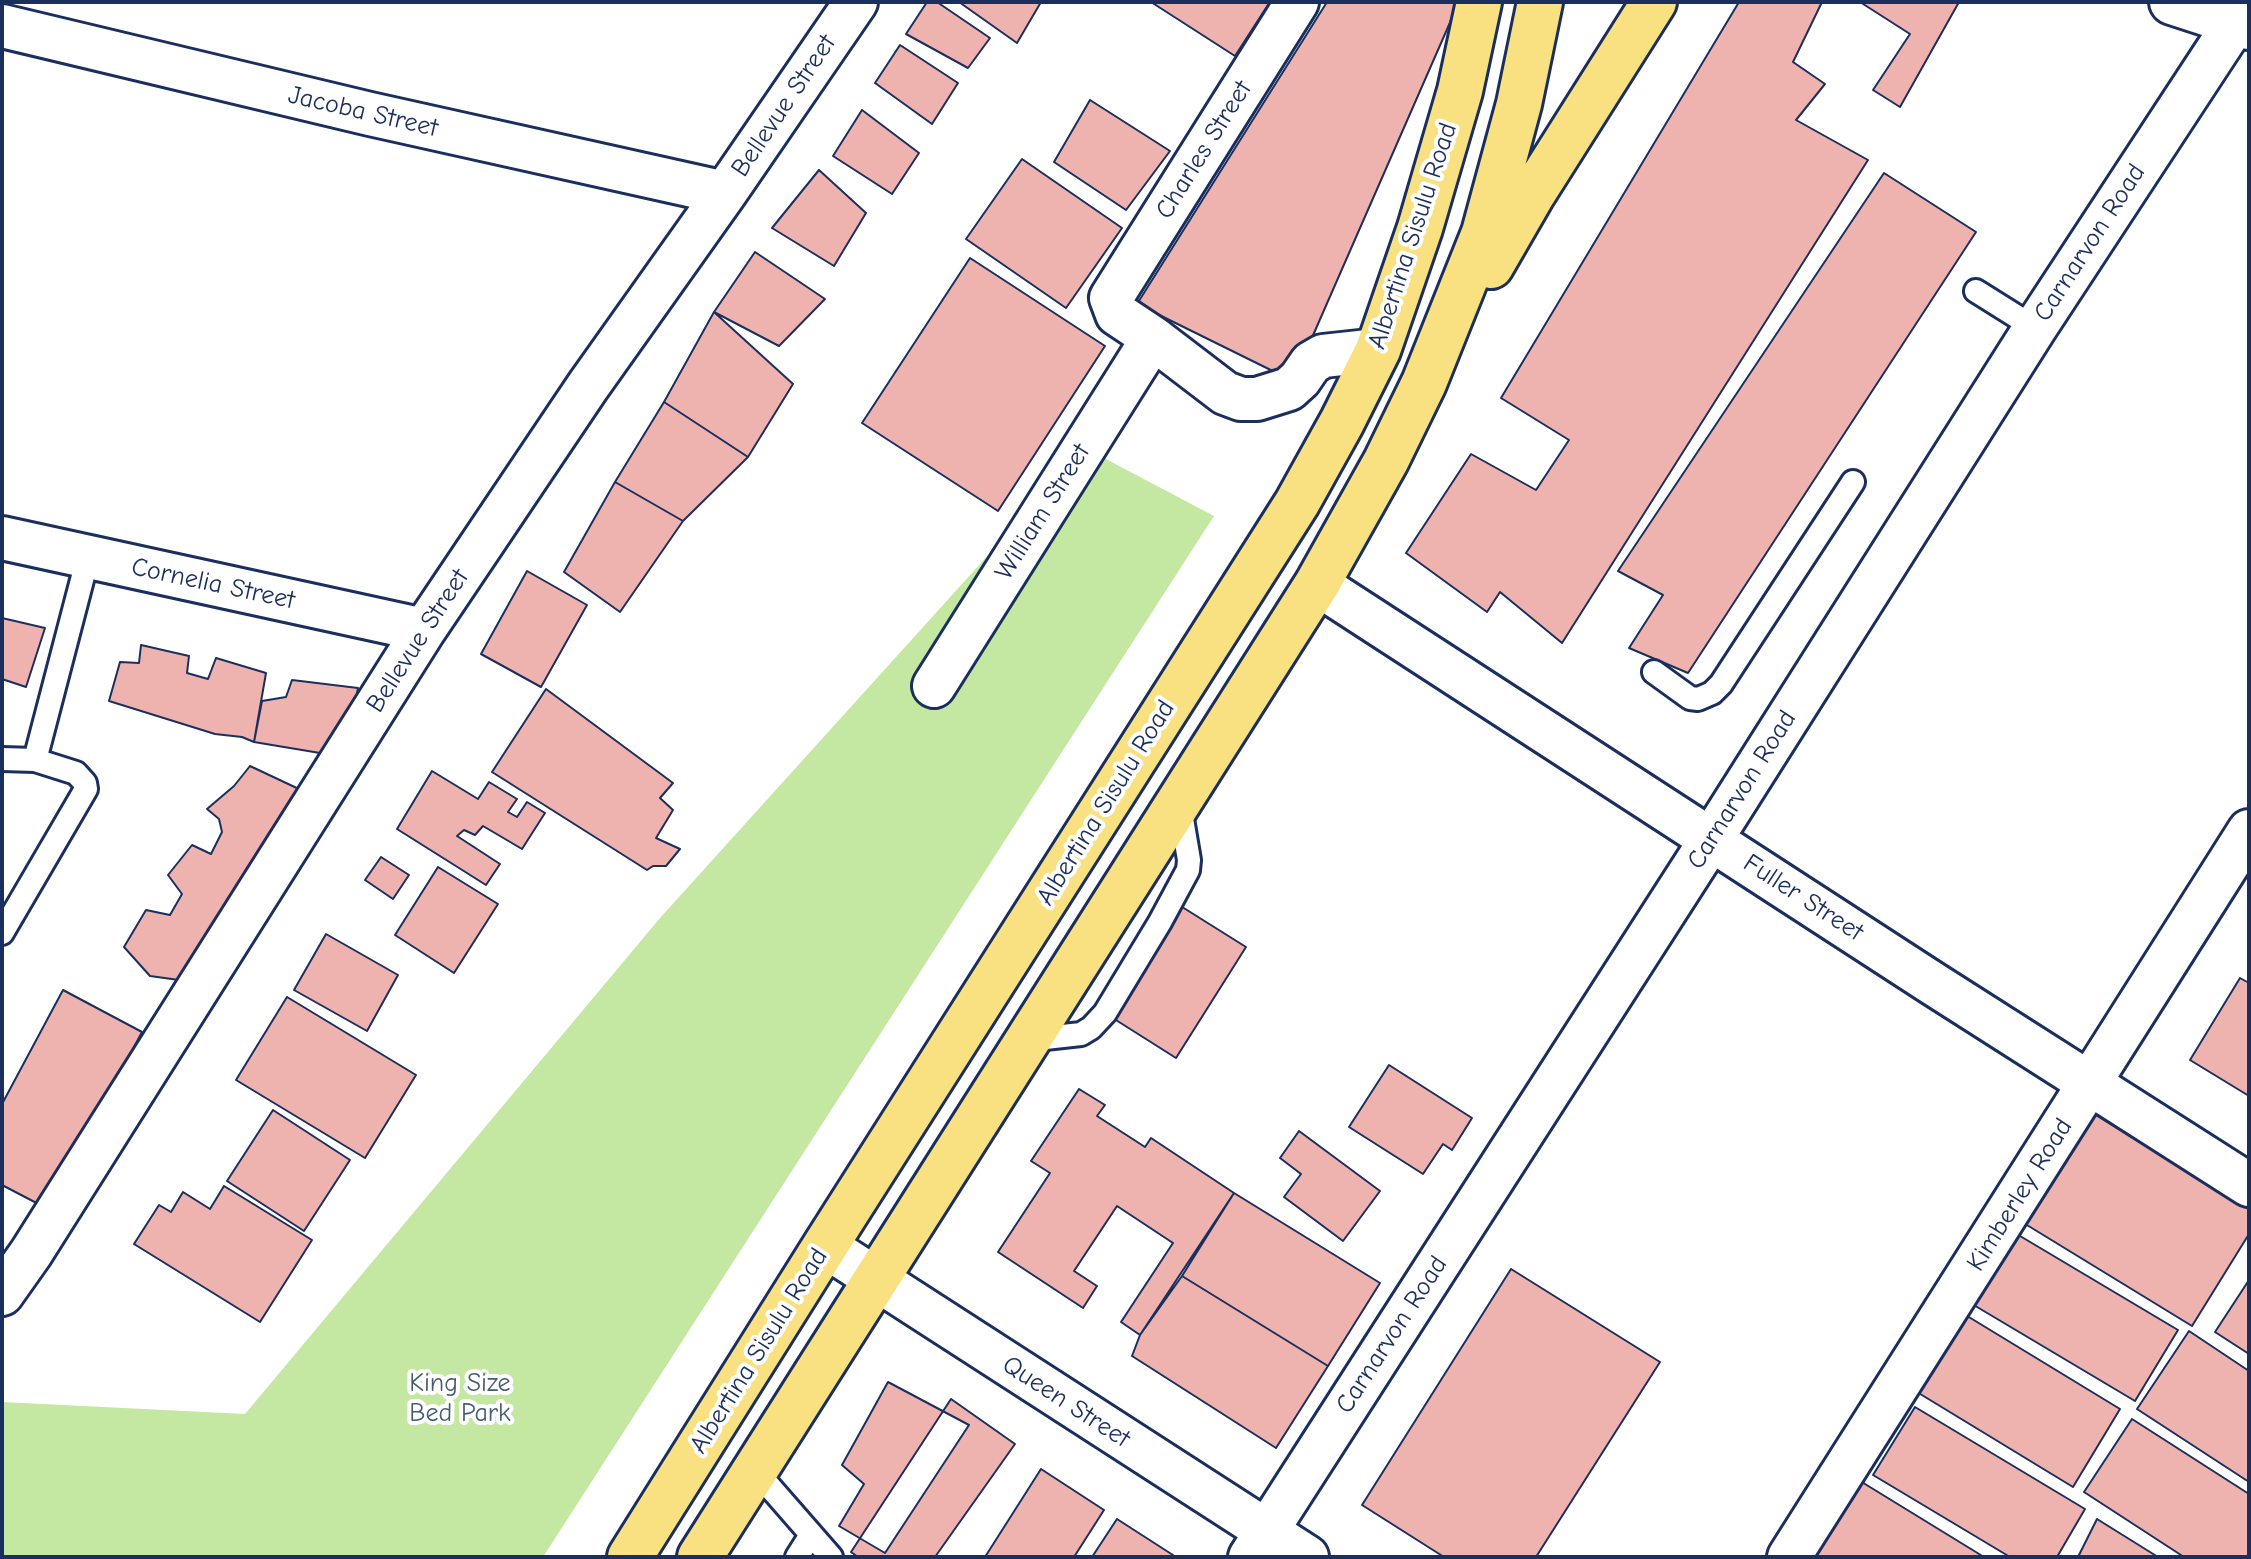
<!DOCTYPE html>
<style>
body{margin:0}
#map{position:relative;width:2251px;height:1559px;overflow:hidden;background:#fff;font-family:"Comic Neue",sans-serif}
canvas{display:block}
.frame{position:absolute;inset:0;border:4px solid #1b2f5e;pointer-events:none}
</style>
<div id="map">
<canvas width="2251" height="1559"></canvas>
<div class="frame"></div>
</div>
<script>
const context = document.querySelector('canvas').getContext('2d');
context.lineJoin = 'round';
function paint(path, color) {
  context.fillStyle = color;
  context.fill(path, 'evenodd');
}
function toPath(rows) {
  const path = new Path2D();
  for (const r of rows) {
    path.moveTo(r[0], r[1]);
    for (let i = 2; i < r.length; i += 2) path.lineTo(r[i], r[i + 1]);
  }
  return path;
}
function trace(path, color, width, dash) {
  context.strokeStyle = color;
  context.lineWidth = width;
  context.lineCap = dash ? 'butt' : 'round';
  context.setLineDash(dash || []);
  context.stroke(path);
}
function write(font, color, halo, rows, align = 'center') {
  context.font = font + ' "Comic Neue",sans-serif';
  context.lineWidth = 8;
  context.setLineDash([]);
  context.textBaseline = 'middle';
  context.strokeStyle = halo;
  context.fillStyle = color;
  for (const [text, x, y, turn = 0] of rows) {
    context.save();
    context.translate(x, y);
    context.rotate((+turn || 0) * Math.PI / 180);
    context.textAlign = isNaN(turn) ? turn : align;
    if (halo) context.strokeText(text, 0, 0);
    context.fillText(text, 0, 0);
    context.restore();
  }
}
const green = toPath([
 [1085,448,1214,516,543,1557,2,1557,2,1402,245,1414,660,918]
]);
const building = toPath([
 [927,2,937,2,990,38,968,68,906,34,927,2],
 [959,2,1041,2,1017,43,959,2],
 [1151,2,1270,2,1235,56,1151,2],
 [1327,2,1459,2,1293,381,1137,304,1327,2],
 [1739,2,1822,2,1793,62,1825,84,1796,120,1868,160,1562,643,1500,592,1487,612,1406,553,1471,454,1536,490,1569,440,1501,398,1739,2],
 [1860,2,1959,2,1900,107,1873,90,1910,34,1860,2],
 [900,45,958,83,932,124,875,83,900,45],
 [1090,100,1170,151,1126,210,1054,162,1090,100],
 [862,110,919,153,892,194,833,156,862,110],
 [1022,159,1122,228,1066,308,966,239,1022,159],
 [819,170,866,213,834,266,772,228,819,170],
 [1884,173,1976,232,1688,673,1629,648,1663,595,1618,571,1884,173],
 [755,252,825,299,779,346,714,312,755,252],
 [970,258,1105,346,998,511,862,423,970,258],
 [714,312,793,384,748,457,664,402,714,312],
 [664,402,748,457,683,521,615,482,664,402],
 [615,482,683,521,620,612,564,572,615,482],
 [527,571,587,605,541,687,481,654,527,571],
 [2,618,45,628,26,687,2,679,2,618],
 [141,645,189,656,187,673,208,679,216,658,266,673,254,742,242,737,215,734,109,701,120,662,139,663,141,645],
 [292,680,358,688,354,711,338,756,254,742,262,701,286,697,292,680],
 [546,689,673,783,660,798,673,810,656,838,680,849,666,866,653,866,647,870,492,772,546,689],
 [250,766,301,790,179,980,150,976,124,947,146,910,170,915,182,894,168,875,192,845,211,854,222,832,219,819,207,809,234,786,250,766],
 [432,771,478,799,489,782,517,799,508,812,517,817,527,802,545,813,522,849,483,826,475,835,464,830,457,836,500,864,486,885,397,829,432,771],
 [381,857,409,875,393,899,365,880,381,857],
 [438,867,498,904,454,973,395,935,438,867],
 [1179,905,1246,947,1176,1058,1108,1015,1179,905],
 [326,934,398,975,367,1031,294,990,326,934],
 [2240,978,2249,983,2249,1096,2190,1060,2240,978],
 [63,990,142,1032,48,1209,2,1185,2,1104,63,990],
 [287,997,416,1075,365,1158,236,1080,287,997],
 [1389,1065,1472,1118,1452,1150,1443,1144,1423,1174,1349,1127,1389,1065],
 [1079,1089,1105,1105,1097,1116,1145,1147,1151,1138,1234,1193,1140,1335,1121,1322,1173,1243,1117,1206,1074,1271,1097,1286,1083,1308,998,1252,1050,1173,1031,1161,1079,1089],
 [273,1110,350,1160,304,1231,227,1181,273,1110],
 [2091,1112,2249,1209,2249,1234,2192,1326,2022,1222,2091,1112],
 [1299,1131,1380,1191,1343,1241,1284,1197,1301,1174,1280,1158,1299,1131],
 [224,1186,312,1240,260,1322,134,1244,159,1205,171,1212,183,1192,210,1209,224,1186],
 [1234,1193,1380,1283,1328,1366,1182,1276,1234,1193],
 [2010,1230,2178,1330,2135,1401,1967,1301,2010,1230],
 [1511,1269,1660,1362,1536,1557,1444,1557,1362,1505,1511,1269],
 [1182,1276,1328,1366,1276,1448,1132,1356,1140,1335,1182,1276],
 [2249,1280,2249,1354,2215,1332,2249,1280],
 [1959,1311,2120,1409,2073,1487,1912,1389,1959,1311],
 [2189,1331,2249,1371,2249,1482,2137,1409,2189,1331],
 [888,1382,969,1425,885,1553,839,1526,864,1484,842,1465,888,1382],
 [951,1399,1015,1444,935,1557,858,1557,851,1552,951,1399],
 [1915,1407,2085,1509,2057,1557,2010,1557,1873,1475,1915,1407],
 [2132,1419,2249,1494,2249,1557,2184,1557,2084,1492,2132,1419],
 [1041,1469,1104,1510,1074,1557,985,1557,1041,1469],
 [1852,1476,1984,1557,1810,1557,1852,1476],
 [1117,1519,1176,1557,1092,1557,1117,1519],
 [2097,1519,2158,1557,2078,1557,2097,1519]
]);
const lane = toPath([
 [1976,291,2035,328],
 [1654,672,1690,698,1698,699,1712,693,1721,684,1853,482],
 [2,759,35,760,76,773,85,783,86,789,2,933],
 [35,760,88,557],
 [1027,1040,1081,1034,1091,1028,1105,1013,1160,922,1188,870,1189,860,1180,807],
 [755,1470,831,1557],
 [797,1557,811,1535]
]);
const street = toPath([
 [1297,2,1111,298,1117,314,1153,338,1225,393,1241,399,1257,399,1289,389,1300,379,1311,363,1323,356,1378,350],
 [2,26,370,114,725,193],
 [2,538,424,630],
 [1317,584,1932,983,2249,1185],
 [934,686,1153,338],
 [825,1246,1307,1557],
 [2,1294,31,1253,424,630,588,386,725,193,856,2],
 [1250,1557,1712,838,2035,328,2235,23],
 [1789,1557,2249,831]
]);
const secondary = toPath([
 [2172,2,2249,27]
]);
const primary = toPath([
 [1491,266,1532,195,1654,2],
 [630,1557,825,1246,1297,503,1342,422,1378,350,1420,228,1460,91,1479,2],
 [700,1557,1317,584,1386,461,1424,383,1484,233,1519,104,1540,2]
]);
const streetNames = [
 ["Bellevue Street",784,106,-56],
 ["Jacoba Street",363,112,13],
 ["Charles Street",1204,150,-58],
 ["Albertina Sisulu Road",1413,236,-72],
 ["Carnarvon Road",2090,243,-57],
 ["William Street",1043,512,-58],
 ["Cornelia Street",213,584,12],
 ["Bellevue Street",418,641,-57],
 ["Carnarvon Road",1742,790,-58],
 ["Albertina Sisulu Road",1106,803,-58],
 ["Fuller Street",1803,898,33],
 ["Kimberley Road",2020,1195,-58],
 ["Carnarvon Road",1392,1335,-57],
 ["Albertina Sisulu Road",759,1351,-58],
 ["Queen Street",1066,1402,33]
];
const parkNames = [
 ["King Size",460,1384],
 ["Bed Park",460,1414]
];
paint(green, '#c4e7a1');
paint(building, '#efb3af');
trace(building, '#1b2f5e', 2);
trace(lane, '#1b2f5e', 28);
trace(street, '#1b2f5e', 48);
trace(secondary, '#1b2f5e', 50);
trace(primary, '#1b2f5e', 50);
trace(lane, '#fff', 22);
trace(street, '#fff', 42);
trace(secondary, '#fff', 44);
trace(primary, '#f9e181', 44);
write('26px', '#1b2f5e', '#fff', streetNames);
write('26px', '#455d6f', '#fff', parkNames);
</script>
